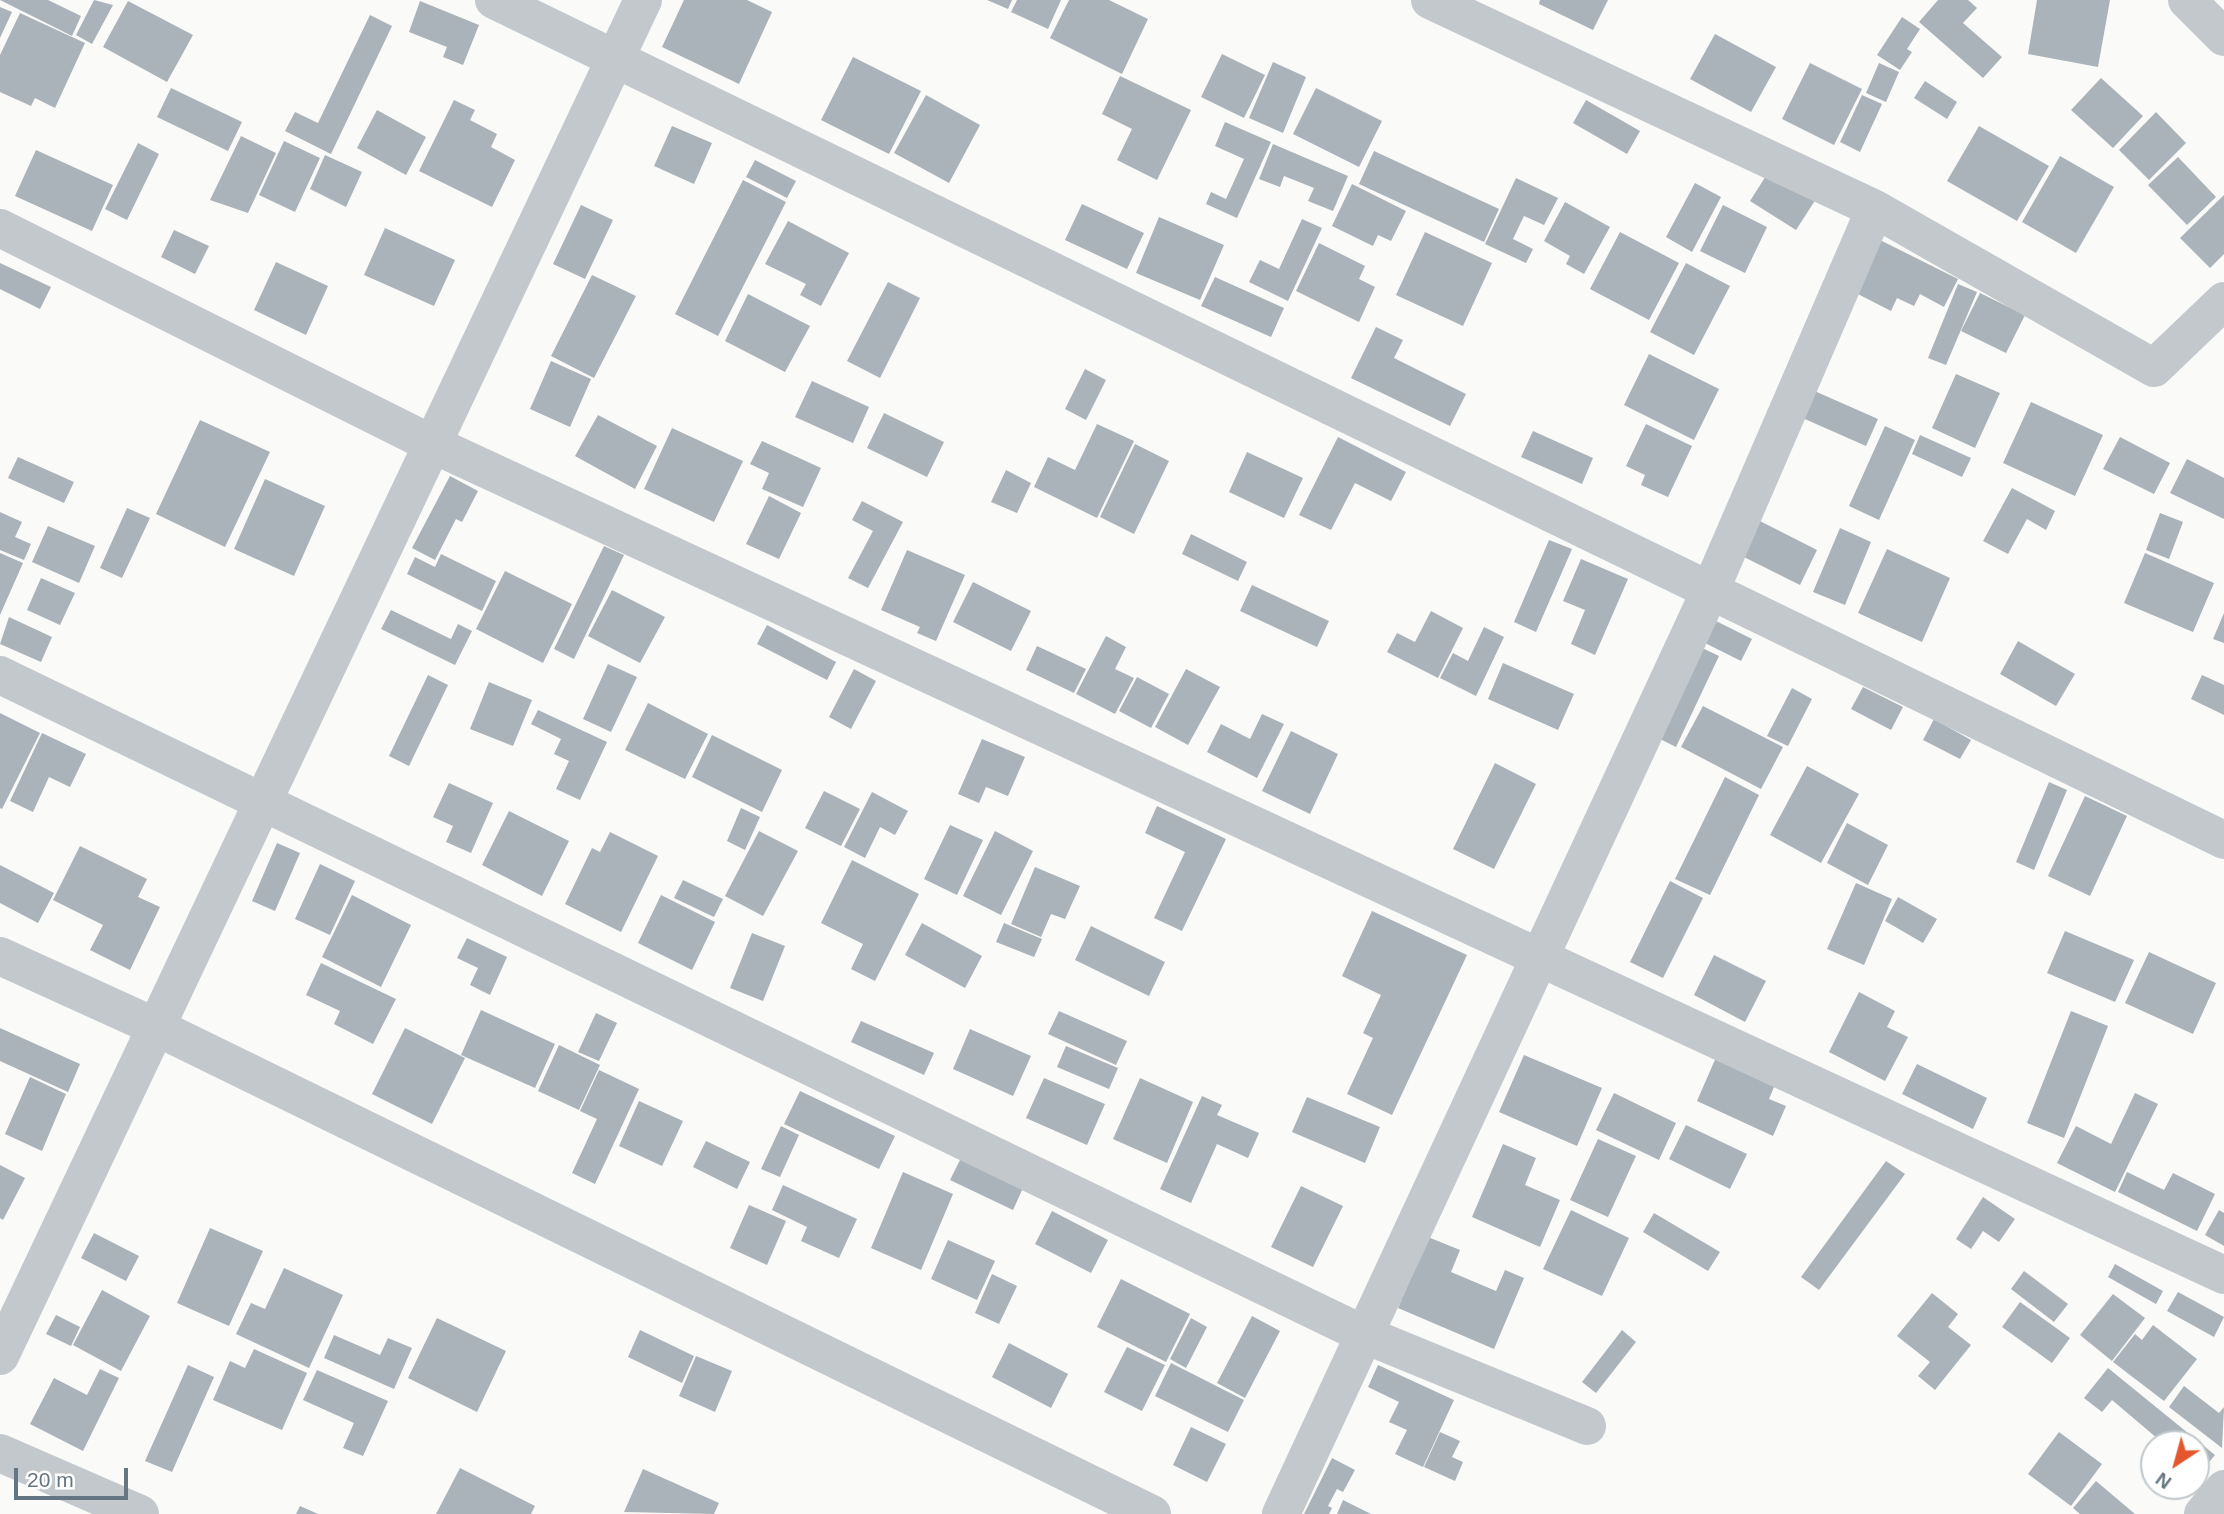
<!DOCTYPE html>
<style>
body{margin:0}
#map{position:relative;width:2224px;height:1514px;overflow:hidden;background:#fafaf8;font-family:Arial,sans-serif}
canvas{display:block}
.north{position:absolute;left:2140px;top:1430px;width:70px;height:70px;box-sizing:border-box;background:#fff;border:2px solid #c1c8cd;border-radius:50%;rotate:216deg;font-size:19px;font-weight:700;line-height:28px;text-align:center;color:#657683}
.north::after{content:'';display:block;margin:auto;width:24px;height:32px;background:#e4572e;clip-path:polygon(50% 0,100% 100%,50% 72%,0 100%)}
.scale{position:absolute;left:14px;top:1468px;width:114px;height:32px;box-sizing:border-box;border:4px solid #657683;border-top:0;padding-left:9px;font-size:21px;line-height:24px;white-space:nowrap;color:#657683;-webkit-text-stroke:5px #fff;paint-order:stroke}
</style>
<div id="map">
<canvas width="2224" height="1514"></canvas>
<div class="north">N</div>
<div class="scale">20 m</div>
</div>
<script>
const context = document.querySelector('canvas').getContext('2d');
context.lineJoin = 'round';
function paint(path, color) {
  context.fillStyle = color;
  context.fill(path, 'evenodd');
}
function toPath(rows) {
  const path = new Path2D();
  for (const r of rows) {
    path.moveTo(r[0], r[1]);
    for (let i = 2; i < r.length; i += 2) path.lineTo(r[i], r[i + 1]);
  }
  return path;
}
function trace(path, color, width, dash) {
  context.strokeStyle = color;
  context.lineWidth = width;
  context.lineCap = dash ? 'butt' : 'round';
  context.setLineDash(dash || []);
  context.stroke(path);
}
const building = toPath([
 [0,0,48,0,81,16,72,36],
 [94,0,113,5,92,44,76,35],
 [684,0,747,0,772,12,739,84,662,47],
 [987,0,1012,0,1008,9],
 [1017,0,1061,0,1048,29,1011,12],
 [1069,0,1109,0,1148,19,1122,74,1050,38],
 [1540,0,1608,0,1593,30,1539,4],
 [1938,0,1968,0,1977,8,1963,23,2002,57,1983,78,1919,22],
 [2037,0,2110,0,2098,67,2028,54],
 [128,1,193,35,167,82,103,47],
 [420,1,479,25,463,65,443,57,447,47,409,32],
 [0,7,12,12,0,38],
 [20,13,85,43,55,108,35,98,31,106,0,92,0,55],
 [370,15,392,26,331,154,285,131,295,112,318,123],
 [1902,17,1920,29,1907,49,1912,52,1900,70,1877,55],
 [1715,34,1776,67,1751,112,1690,79],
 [1222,54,1265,75,1244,118,1201,97],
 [853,57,921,91,889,154,821,120],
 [1273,62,1306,77,1283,133,1249,118],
 [1810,63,1862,89,1834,145,1782,119],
 [1879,63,1899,72,1886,102,1866,93],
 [1120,76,1191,110,1157,180,1117,160,1132,129,1102,114],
 [2101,78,2143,116,2113,148,2071,110],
 [1925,81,1957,102,1947,119,1914,98],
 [171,88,242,122,228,151,157,117],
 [1316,88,1382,121,1359,167,1293,134],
 [926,95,980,125,949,183,894,153],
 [1862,95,1882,104,1860,152,1840,142],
 [454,100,475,110,470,120,497,134,491,147,515,160,492,207,419,171],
 [1586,100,1640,131,1627,154,1573,123],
 [377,110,426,137,406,175,357,148],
 [2156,112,2186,143,2149,180,2119,150],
 [1225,122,1271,142,1237,218,1206,204,1211,192,1226,199,1244,159,1215,146],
 [672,126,712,143,694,184,654,166],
 [1979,126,2049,166,2017,221,1947,181],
 [241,136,276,153,248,213,210,200],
 [284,141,320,158,295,212,259,195],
 [138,143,159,154,127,220,105,209],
 [1273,144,1348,176,1333,211,1308,201,1314,188,1284,176,1280,187,1259,179],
 [36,150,113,185,92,231,15,196],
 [1374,151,1499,209,1484,242,1359,184],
 [325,155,362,172,346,207,310,189],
 [2060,156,2114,187,2076,253,2022,222],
 [2178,157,2216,197,2187,225,2148,185],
 [755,160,796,181,787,198,746,177],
 [1769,171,1816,199,1796,230,1750,201],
 [1516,178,1558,198,1544,225,1524,216,1513,239,1533,249,1526,263,1485,244],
 [743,180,786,202,718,336,675,314],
 [1695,183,1721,197,1692,252,1666,237],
 [1352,184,1406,211,1391,241,1378,235,1373,246,1332,226],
 [2224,195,2224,254,2210,268,2180,238],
 [1565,202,1610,227,1584,274,1566,264,1570,256,1544,241],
 [1082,204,1144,233,1127,269,1065,240],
 [581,205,613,220,585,279,553,264],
 [1723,205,1767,227,1745,273,1700,251],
 [1159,217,1224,245,1200,300,1136,273],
 [1302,219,1322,228,1288,301,1249,282,1260,260,1279,269],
 [788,221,849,253,821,306,800,295,806,284,765,264],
 [385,228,455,260,434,306,364,275],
 [174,230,209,246,195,274,161,257],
 [1425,232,1492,263,1463,326,1396,295],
 [1620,232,1679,263,1649,320,1590,289],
 [1878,239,1958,279,1944,307,1920,294,1914,306,1897,298,1891,311,1852,291],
 [1319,243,1365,266,1359,279,1375,287,1359,322,1296,291],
 [276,262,328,286,306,335,254,310],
 [0,263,51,287,40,309,0,289],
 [1686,263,1730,286,1694,355,1650,332],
 [592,275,636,296,594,378,551,356],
 [1215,277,1284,308,1271,337,1201,306],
 [888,282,920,298,880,378,847,361],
 [1958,284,1977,292,1946,365,1928,358],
 [1980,293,2025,315,2006,353,1961,331],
 [748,294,810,326,785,372,725,341],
 [1376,327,1403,340,1394,358,1466,394,1450,426,1351,378],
 [1649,354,1719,389,1694,440,1624,405],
 [551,361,591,379,570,427,530,409],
 [1085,369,1106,380,1086,420,1065,409],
 [1956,374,2000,393,1975,448,1932,428],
 [812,381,869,407,853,443,795,417],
 [1810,389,1878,419,1866,446,1798,416],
 [2031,402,2103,435,2075,496,2003,463],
 [884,413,944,442,927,477,867,448],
 [598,415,657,446,635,489,575,456],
 [200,420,270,452,225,547,156,514],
 [1097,424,1134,441,1097,518,1034,487,1048,457,1075,470],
 [1646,424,1692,446,1668,497,1641,485,1645,475,1626,466],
 [1885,426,1915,440,1879,520,1849,506],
 [672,428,743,461,714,522,644,489],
 [1533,431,1593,458,1582,484,1521,457],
 [1920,435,1971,458,1962,477,1912,454],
 [1338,437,1406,472,1391,501,1355,483,1331,530,1299,515],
 [2120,437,2170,463,2154,494,2103,469],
 [762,441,821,468,803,507,762,489,769,473,750,464],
 [1135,444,1169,461,1134,534,1100,517],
 [1247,452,1303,478,1284,518,1229,492],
 [18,457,74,482,64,503,8,478],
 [2187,459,2224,478,2224,519,2170,493],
 [1006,470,1031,483,1017,513,991,502],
 [450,476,478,491,462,522,456,519,435,560,412,548],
 [265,479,325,506,294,576,234,549],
 [2012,488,2055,511,2046,530,2027,519,2008,554,1983,541],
 [769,496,801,513,779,559,746,544],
 [862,501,903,522,868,588,848,578,873,531,852,520],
 [127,508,150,518,122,578,100,568],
 [0,512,22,522,15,537,31,544,24,560,0,550],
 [2160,513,2183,522,2169,559,2146,550],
 [1756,519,1817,550,1800,585,1738,554],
 [48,526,95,546,79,583,32,562],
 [1840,528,1871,542,1845,605,1813,592],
 [1191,534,1247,562,1238,581,1182,554],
 [1549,540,1572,549,1536,632,1514,622],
 [604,546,624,555,574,659,554,649],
 [1887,549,1950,578,1922,642,1858,613],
 [907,550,965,575,936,641,917,633,920,627,881,610],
 [0,553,23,563,0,615],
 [2145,553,2214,583,2193,632,2124,603],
 [441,554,496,581,482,611,407,574,415,557,435,567],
 [1581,559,1628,579,1595,655,1571,644,1585,610,1563,601],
 [505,571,572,604,543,663,476,629],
 [41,578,75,593,60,625,27,610],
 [973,582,1031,611,1011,651,953,622],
 [1252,585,1329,621,1317,647,1240,611],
 [612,590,665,617,640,663,588,636],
 [391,610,451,639,458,624,472,631,455,665,381,629],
 [1431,611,1463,628,1438,678,1387,652,1397,633,1415,642],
 [2224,613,2224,643,2213,639],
 [9,617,52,637,41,662,0,644],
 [1708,617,1752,639,1741,661,1697,639],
 [767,625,836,662,827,680,757,644],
 [1484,627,1504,637,1476,696,1440,678,1453,653,1468,661],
 [1106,636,1126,647,1115,669,1134,678,1115,714,1076,694],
 [2018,641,2075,674,2056,706,2000,674],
 [1696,645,1719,656,1676,747,1652,735],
 [1037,646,1086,669,1074,693,1026,670],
 [1503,663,1574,694,1558,730,1488,699],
 [608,664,637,677,611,732,583,719],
 [854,669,876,681,851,729,829,717],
 [1186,669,1220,687,1188,745,1155,727],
 [428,675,448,685,409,766,389,756],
 [2202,675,2224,685,2224,715,2191,699],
 [1137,677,1169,694,1151,728,1119,711],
 [489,682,532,700,513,746,470,729],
 [1863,687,1903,707,1891,730,1851,709],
 [1792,688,1812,699,1788,746,1767,736],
 [648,703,708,734,685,779,625,750],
 [1703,706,1783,747,1761,789,1681,747],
 [538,710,607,742,580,800,556,789,569,761,554,754,561,739,531,724],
 [0,713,40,733,2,809,0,808],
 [1262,714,1284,724,1257,778,1207,752,1221,724,1250,739],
 [1934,719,1971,740,1960,759,1923,740],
 [1291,731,1338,754,1310,814,1262,791],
 [42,733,86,754,70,787,49,777,33,812,10,801],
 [712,735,782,770,762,812,692,777],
 [982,739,1025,757,1008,796,986,787,979,803,958,794],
 [1495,763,1536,784,1494,869,1453,849],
 [1807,766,1859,794,1821,863,1770,835],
 [1725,777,1759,795,1710,895,1675,879],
 [2049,782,2067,790,2034,870,2016,862],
 [449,783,493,803,471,853,446,842,453,826,433,817],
 [824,791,860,809,841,846,805,828],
 [872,792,908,811,895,835,880,827,865,858,844,847],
 [2085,796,2127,816,2090,896,2048,876],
 [1157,806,1226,839,1182,931,1154,918,1185,852,1145,833],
 [741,808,760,817,745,850,727,841],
 [509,811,569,841,542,896,482,865],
 [1847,823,1888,845,1868,885,1827,863],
 [950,825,983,840,957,895,924,879],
 [759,831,798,851,763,916,725,896],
 [995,831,1033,851,1001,915,963,896],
 [610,832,658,856,621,932,565,904,592,848,600,852],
 [277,843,300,853,275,911,252,901],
 [80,846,147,879,138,897,160,907,130,970,90,950,103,925,53,900],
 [852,860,919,894,875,981,851,969,863,944,821,923],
 [320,864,355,881,330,935,295,919],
 [0,865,54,893,38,923,0,903],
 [1035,867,1080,886,1065,919,1051,914,1041,937,1011,924],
 [683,880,723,899,714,917,674,898],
 [1670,881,1703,898,1663,978,1630,962],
 [1856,883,1892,899,1864,965,1827,949],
 [352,895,411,925,381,987,322,957],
 [661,895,715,922,692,970,638,943],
 [1898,897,1937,919,1923,943,1885,921],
 [1372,911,1467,955,1392,1115,1347,1094,1373,1038,1363,1033,1381,995,1342,976],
 [922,923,982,956,965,988,905,955],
 [1004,923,1042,939,1034,957,996,942],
 [1091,926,1165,962,1149,996,1075,960],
 [2065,931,2134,960,2115,1002,2047,973],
 [752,933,785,946,763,1001,730,988],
 [467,938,507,957,490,995,470,985,478,968,457,958],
 [2149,952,2216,983,2193,1034,2125,1003],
 [1714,955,1766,981,1745,1022,1694,995],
 [321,963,396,999,373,1044,334,1024,340,1011,306,995],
 [1859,992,1895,1011,1887,1027,1908,1037,1885,1081,1829,1052],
 [481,1010,555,1044,535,1088,461,1055],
 [1059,1011,1127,1041,1116,1065,1048,1034],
 [2071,1011,2108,1026,2064,1138,2027,1123],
 [596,1013,617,1023,599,1061,578,1052],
 [861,1021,934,1053,924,1075,851,1042],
 [0,1028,80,1064,68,1092,0,1061],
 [405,1028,465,1058,432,1124,372,1094],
 [970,1029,1031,1056,1013,1096,953,1069],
 [559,1045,600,1065,579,1110,538,1091],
 [1066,1046,1118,1068,1109,1089,1057,1067],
 [1524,1055,1602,1088,1577,1146,1499,1112],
 [1717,1055,1776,1082,1769,1099,1786,1106,1773,1136,1697,1101],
 [1917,1064,1987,1098,1973,1129,1902,1094],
 [599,1070,639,1089,595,1184,572,1173,597,1119,580,1111],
 [30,1077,66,1094,42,1151,5,1134],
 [1044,1078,1105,1104,1087,1145,1026,1118],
 [1140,1078,1193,1102,1167,1163,1113,1139],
 [800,1091,895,1136,879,1169,784,1124],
 [1614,1093,1676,1123,1659,1160,1596,1130],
 [2135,1093,2158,1104,2115,1192,2057,1163,2076,1126,2111,1144],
 [1202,1096,1222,1105,1217,1115,1259,1133,1248,1158,1217,1144,1191,1203,1160,1189],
 [1307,1097,1380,1127,1365,1163,1292,1132],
 [639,1101,683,1121,662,1166,619,1146],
 [1686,1125,1747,1154,1730,1189,1669,1159],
 [781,1126,799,1135,780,1177,761,1169],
 [1598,1139,1636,1156,1608,1217,1570,1200],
 [706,1141,750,1162,737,1189,693,1167],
 [1503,1144,1536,1158,1525,1185,1560,1200,1540,1247,1472,1217],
 [961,1158,1023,1188,1013,1210,950,1180],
 [1886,1161,1905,1174,1819,1290,1801,1277],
 [0,1165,25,1178,3,1220,0,1218],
 [903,1172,953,1194,921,1270,871,1248],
 [2127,1172,2164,1190,2173,1173,2215,1194,2197,1231,2118,1192],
 [783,1185,857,1219,839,1258,801,1241,807,1227,772,1210],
 [1301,1186,1343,1206,1313,1267,1271,1247],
 [1983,1197,2015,1219,1999,1242,1983,1231,1971,1249,1956,1239],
 [749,1205,786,1221,767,1265,730,1248],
 [1571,1210,1629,1238,1602,1296,1543,1269],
 [2219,1210,2224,1213,2224,1246,2205,1235],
 [1052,1211,1108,1240,1091,1273,1035,1244],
 [1654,1213,1720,1252,1708,1271,1643,1232],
 [210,1228,263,1251,229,1326,177,1303],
 [94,1233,139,1256,126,1281,81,1258],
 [1428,1237,1460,1250,1451,1272,1496,1291,1505,1270,1524,1278,1494,1349,1398,1308],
 [948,1240,995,1261,977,1300,931,1279],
 [2115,1264,2163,1291,2156,1304,2108,1277],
 [284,1268,343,1295,309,1368,236,1334,251,1303,265,1309],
 [2024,1271,2068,1304,2054,1322,2011,1289],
 [992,1274,1017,1286,999,1324,975,1313],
 [1121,1279,1190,1314,1166,1362,1097,1327],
 [102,1290,150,1316,121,1371,73,1345],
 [2178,1292,2224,1317,2214,1337,2167,1311],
 [1932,1293,1958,1314,1948,1327,1971,1345,1935,1390,1918,1376,1930,1362,1897,1336],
 [2113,1294,2145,1318,2112,1361,2080,1335],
 [2020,1302,2070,1338,2052,1363,2002,1327],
 [56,1315,80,1327,71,1346,46,1334],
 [1252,1316,1280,1331,1245,1398,1217,1383],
 [437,1318,506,1351,477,1412,408,1378],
 [1191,1318,1207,1327,1186,1368,1170,1359],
 [2153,1325,2197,1359,2164,1401,2113,1362,2135,1334,2142,1340],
 [640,1330,694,1356,682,1383,628,1357],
 [1622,1330,1636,1342,1596,1393,1582,1382],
 [334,1335,380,1355,388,1338,412,1348,394,1389,324,1358],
 [1009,1343,1068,1374,1051,1408,992,1377],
 [1127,1347,1165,1365,1142,1411,1104,1392],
 [254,1349,307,1373,282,1430,213,1400,230,1361,245,1368],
 [696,1356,732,1371,715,1412,679,1396],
 [1171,1363,1244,1400,1228,1432,1155,1396],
 [188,1365,214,1377,172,1472,145,1461],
 [1378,1365,1454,1400,1423,1467,1395,1454,1407,1430,1389,1422,1399,1402,1368,1387],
 [2108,1368,2215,1455,2200,1473,2196,1470,2196,1444,2164,1444,2112,1400,2102,1412,2084,1398],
 [100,1369,119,1378,83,1451,30,1424,54,1378,87,1395],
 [317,1370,388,1401,363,1456,343,1448,354,1423,303,1400],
 [2184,1386,2219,1413,2224,1407,2222,1448,2169,1407],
 [1191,1427,1226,1444,1207,1482,1173,1465],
 [1440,1432,1460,1441,1452,1457,1463,1462,1455,1481,1424,1467],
 [2059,1432,2102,1464,2071,1506,2028,1474],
 [1332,1458,1355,1470,1343,1492,1337,1489,1328,1506,1332,1508,1329,1514,1304,1514],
 [460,1468,535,1506,531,1514,436,1514],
 [643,1469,719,1503,714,1514,624,1512],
 [2096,1481,2135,1514,2080,1514,2073,1508],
 [1343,1500,1371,1514,1337,1514],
 [300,1506,318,1514,296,1514]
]);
const minor = toPath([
 [494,0,2224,840],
 [1430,0,1875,209,2154,368,2224,301],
 [2187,0,2224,37],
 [0,228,432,444,2224,1275],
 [0,675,1365,1335,1587,1426],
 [0,956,156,1027,1152,1514],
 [0,1356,643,0],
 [0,1453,140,1514],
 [1281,1514,1710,591,1875,209],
 [2203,1514,2224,1489]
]);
paint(building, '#aab3b9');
trace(minor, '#c3c8cc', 38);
</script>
